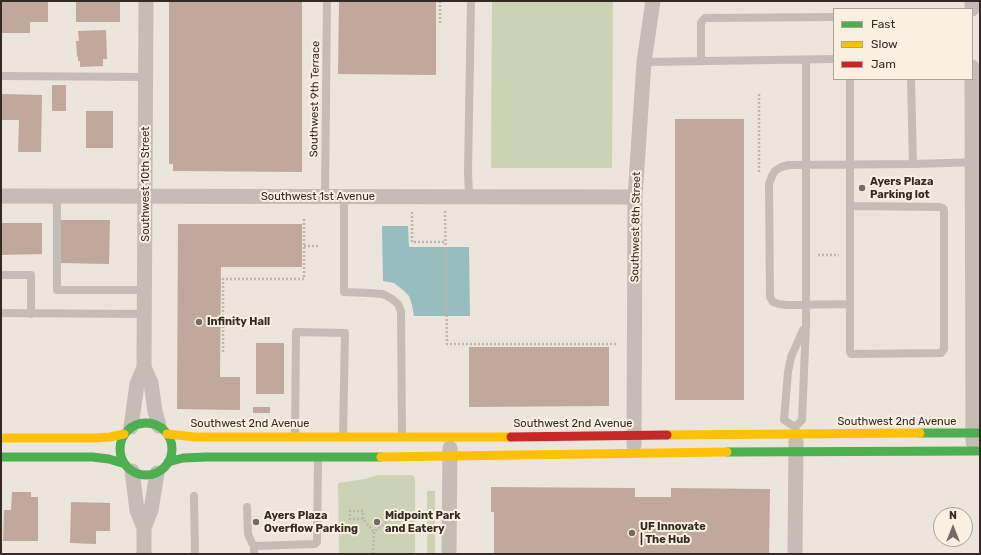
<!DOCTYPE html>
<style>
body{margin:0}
#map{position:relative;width:981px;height:555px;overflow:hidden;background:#ece5db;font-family:Rubik,sans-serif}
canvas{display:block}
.frame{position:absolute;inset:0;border:2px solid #342a24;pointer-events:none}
.legend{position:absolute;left:833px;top:8px;width:140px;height:72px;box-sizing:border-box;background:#faf0e1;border:1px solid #aba195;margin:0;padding:5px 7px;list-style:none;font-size:12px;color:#342a24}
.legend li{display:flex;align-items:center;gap:8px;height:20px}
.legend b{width:20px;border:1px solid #aba195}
.north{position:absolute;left:933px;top:507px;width:40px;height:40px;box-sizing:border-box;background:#faf0e1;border:1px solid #aba195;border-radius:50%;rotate:0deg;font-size:11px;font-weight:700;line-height:16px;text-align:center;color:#342a24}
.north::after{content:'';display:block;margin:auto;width:14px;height:18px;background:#746b64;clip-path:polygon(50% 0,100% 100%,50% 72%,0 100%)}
</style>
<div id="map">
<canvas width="981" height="555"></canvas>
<div class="frame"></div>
<ul class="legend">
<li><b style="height:5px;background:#4caf50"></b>Fast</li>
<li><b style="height:5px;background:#ffc107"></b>Slow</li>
<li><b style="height:5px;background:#c62828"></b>Jam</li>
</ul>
<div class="north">N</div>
</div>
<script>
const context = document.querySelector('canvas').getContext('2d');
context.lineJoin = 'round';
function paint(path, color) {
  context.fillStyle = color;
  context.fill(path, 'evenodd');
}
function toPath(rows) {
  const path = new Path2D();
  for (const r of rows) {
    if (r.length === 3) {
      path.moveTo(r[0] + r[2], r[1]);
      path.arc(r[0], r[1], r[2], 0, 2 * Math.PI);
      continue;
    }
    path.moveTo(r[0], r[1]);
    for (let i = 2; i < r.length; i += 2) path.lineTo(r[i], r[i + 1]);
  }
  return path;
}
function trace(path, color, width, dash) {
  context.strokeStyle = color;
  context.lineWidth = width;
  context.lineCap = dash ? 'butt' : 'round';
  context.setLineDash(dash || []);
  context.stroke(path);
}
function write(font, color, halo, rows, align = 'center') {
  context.font = font + ' Rubik,sans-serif';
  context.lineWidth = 4;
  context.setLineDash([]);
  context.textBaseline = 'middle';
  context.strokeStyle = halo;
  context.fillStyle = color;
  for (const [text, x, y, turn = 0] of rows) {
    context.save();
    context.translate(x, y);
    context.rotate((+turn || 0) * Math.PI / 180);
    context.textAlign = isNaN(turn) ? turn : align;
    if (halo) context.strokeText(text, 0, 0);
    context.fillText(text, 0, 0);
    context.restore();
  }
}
const green = toPath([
 [492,1,613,1,612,168,491,168],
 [377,475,412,475,415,478,415,554,339,554,338,483,365,479],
 [427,491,435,491,435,554,427,554]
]);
const water = toPath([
 [382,226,408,226,409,247,469,247,470,316,414,316,412,305,409,296,403,290,394,283,383,281]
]);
const building = toPath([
 [1,1,48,1,48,22,30,22,30,33,1,33],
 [76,1,120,2,120,22,76,22],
 [169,1,302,1,302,172,173,171,173,164,169,164],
 [339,1,436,1,436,75,338,74],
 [106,30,107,59,103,59,103,66,80,67,80,61,78,61,78,57,77,56,76,41,79,41,78,31],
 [52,85,66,85,66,111,52,111],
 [1,94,42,95,41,152,18,152,19,120,1,120],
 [86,111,113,111,113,148,86,148],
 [675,119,744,119,744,400,675,400],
 [61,220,110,220,109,264,60,263],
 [1,223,42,223,42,254,1,255],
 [178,224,302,224,302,267,221,267,220,377,240,377,240,410,177,409],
 [256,343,284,343,284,394,256,394],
 [469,347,609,347,609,406,469,407],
 [253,407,270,407,270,413,253,413],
 [491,487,635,488,635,497,671,497,671,488,770,489,769,554,494,554,494,512,491,512],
 [12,492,31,492,31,497,38,497,38,541,3,541,4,510,11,510],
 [71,502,110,503,110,531,96,531,96,544,70,543]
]);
const path = toPath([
 [440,1,440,25],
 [759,94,759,174],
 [445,211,447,344,616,344],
 [412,212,412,242,446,242],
 [304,246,320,246],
 [818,255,839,255],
 [223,352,223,279,304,279,304,218],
 [363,519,363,511,350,511,350,519,363,519,374,532],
 [373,554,374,532,396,514,423,514]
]);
const lane = toPath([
 [701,61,701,23,703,20,705,18,834,17],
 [644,62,834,59],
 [1,76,146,77],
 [911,79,913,164,980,162],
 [57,196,57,290,145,290],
 [469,196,468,171,471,1],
 [325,197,327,1],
 [344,197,344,292,369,293,383,294,392,299,398,304,401,311,402,436],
 [850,206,940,207,943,208,944,211,944,349,941,353,851,354,850,352,850,79],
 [1,275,31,275,31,314],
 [850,304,787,305,779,304,773,302,770,297,769,184,772,176,775,171,781,167,789,165,913,164],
 [1,313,144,314],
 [795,427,784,420,788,372,791,357,803,330],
 [796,432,795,427,802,420,806,324,806,60],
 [295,436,296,332,345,333,343,436],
 [194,496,195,554],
 [247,507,248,534,252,543,255,547],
 [254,554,254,548,256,546,315,544,317,542,318,458]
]);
const street = toPath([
 [146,1,144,367,151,383,155,411,159,426],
 [972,1,972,9],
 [972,67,973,442],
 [1,196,635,197],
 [131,427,137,384,144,367],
 [634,445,635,197,644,62,653,1],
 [132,471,137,510,144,528,144,554],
 [144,528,151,510,157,473],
 [449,554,450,448],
 [795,554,796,441]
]);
const fast = toPath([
 [146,449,26],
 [920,433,980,433],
 [727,452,980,451],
 [1,457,92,457,109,459,125,464],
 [168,462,183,458,207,457,381,457]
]);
const slow = toPath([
 [167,434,195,437,511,437],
 [667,435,920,433],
 [1,438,94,438,110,437,124,434],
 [381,457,727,452]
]);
const jam = toPath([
 [511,437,667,435]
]);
const markers = [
 [862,188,4,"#746b64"],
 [199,322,4,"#746b64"],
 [256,522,4,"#746b64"],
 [377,522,4,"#746b64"],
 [632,533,4,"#746b64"]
];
const streetNames = [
 ["Southwest 9th Terrace",315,99,-89],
 ["Southwest 10th Street",146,184,-90],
 ["Southwest 1st Avenue",318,197],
 ["Southwest 8th Street",636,227,-89],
 ["Southwest 2nd Avenue",897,422],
 ["Southwest 2nd Avenue",250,424],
 ["Southwest 2nd Avenue",573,424]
];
const poiNames = [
 ["Ayers Plaza",870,182],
 ["Parking lot",870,195],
 ["Infinity Hall",207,322],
 ["Ayers Plaza",264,516],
 ["Overflow Parking",264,529],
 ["Midpoint Park",385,516],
 ["and Eatery",385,529],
 ["UF Innovate",640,527],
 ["| The Hub",640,540]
];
paint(green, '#ccd2b4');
paint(water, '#97bdbe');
paint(building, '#c1a89c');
trace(path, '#bdb5ae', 2.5, [2, 2]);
trace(lane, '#c4bcb5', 8);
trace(street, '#c4bcb5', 15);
trace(fast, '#4caf50', 9);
trace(slow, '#ffc107', 9);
trace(jam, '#c62828', 9);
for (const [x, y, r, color] of markers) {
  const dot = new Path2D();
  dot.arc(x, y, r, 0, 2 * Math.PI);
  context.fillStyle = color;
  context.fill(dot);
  trace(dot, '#faf0e1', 1.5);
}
write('11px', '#342a24', '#faf0e1', streetNames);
write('bold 11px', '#342a24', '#faf0e1', poiNames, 'left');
</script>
